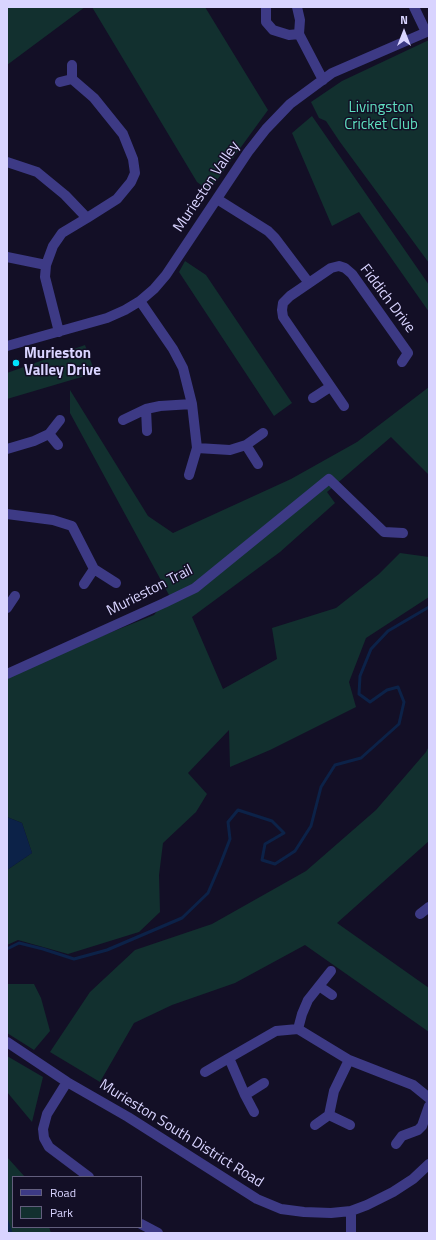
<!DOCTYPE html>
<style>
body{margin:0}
#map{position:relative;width:436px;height:1240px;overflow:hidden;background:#130f26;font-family:"Titillium Web",sans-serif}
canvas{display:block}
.frame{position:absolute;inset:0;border:8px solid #d9d4ff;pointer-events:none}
.legend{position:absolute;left:12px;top:1176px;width:130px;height:52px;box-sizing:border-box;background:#130f26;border:1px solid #625e7d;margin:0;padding:5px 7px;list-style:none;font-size:12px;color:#d9d4ff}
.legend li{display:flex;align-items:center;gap:8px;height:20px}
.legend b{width:20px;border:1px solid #625e7d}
.north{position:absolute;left:384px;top:12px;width:40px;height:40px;-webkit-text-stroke:3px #130f26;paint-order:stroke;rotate:0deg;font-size:11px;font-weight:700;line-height:16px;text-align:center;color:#d9d4ff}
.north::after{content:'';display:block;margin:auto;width:14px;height:18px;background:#d9d4ff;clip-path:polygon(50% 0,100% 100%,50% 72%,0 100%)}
</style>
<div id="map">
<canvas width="436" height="1240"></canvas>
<div class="frame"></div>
<ul class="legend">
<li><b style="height:5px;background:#3d3a85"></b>Road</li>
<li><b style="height:11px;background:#12302f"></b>Park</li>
</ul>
<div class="north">N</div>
</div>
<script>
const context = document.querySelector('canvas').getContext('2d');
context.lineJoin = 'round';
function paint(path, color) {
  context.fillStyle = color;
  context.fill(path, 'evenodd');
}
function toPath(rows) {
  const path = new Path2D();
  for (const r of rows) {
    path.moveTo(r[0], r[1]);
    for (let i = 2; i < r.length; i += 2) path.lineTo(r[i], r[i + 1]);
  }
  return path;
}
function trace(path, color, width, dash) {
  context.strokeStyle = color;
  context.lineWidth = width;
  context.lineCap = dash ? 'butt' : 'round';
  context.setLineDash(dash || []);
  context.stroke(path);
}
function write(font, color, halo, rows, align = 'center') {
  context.font = font + ' "Titillium Web",sans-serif';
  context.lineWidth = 3;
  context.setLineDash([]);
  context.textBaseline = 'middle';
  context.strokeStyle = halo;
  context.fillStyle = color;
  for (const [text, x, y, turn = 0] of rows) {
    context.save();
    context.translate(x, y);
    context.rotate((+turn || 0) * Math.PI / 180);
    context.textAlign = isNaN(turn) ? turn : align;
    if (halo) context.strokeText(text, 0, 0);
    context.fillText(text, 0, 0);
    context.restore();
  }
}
const green = toPath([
 [7,7,85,7,7,65],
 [92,7,205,7,268,110,209,191,197,182],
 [429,40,429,263,340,142,326,121,319,118,311,102,342,81],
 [312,116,429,285,429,312,359,212,332,226,292,133],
 [185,261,206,275,292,403,274,416,179,272],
 [85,345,95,373,7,399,7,373],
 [429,387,429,475,391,437,327,492,335,503,280,552,192,617,223,689,277,659,272,628,336,608,379,574,400,553,429,557,429,597,366,638,349,682,356,707,270,750,230,767,229,730,188,773,207,794,196,812,163,843,159,875,160,912,139,932,68,954,18,940,7,945,7,870,32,853,22,823,7,817,7,674,154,615,169,595,70,413,70,390,148,516,173,533,291,479,357,442],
 [429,746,429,841,337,923,429,988,429,1032,305,945,235,983,172,1005,134,1023,100,1082,50,1052,90,992,135,950,212,924,306,871,376,810,426,752],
 [7,984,34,984,41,998,50,1031,34,1050,7,1033],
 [7,1056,43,1077,32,1122,7,1092],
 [7,1157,25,1177,13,1177,13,1227,49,1227,51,1233,7,1233]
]);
const water = toPath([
 [7,817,22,823,32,853,7,870]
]);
const stream = toPath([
 [7,949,19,943,43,949,74,959,107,950,182,918,208,893,220,865,230,839,228,822,238,810,272,821,284,833,265,844,262,860,275,864,295,851,311,826,321,787,335,765,361,758,399,724,404,702,398,687,387,690,370,702,359,694,360,676,371,649,388,631,429,607],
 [7,1221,11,1233]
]);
const minor = toPath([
 [266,7,266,22,273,30,289,35,299,34],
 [297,7,300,20,299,34,323,80],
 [414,7,426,32],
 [72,79,94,98,123,134,133,159,135,173,131,182,117,199,87,218],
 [72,79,72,65],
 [60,82,72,79],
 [7,162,37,172,65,195,87,218,62,233,53,246,46,265,45,277,59,332],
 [217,199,268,231,275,238,309,283],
 [7,257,46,265],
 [140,301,173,349,183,368,192,404,197,448,189,475],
 [7,346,107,318,125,310,140,301,154,289,166,275,248,152,266,129,290,104,332,73,429,31],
 [313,398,330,387],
 [344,406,283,317,282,310,283,303,290,296,331,268,339,266,345,268,352,274,408,353,402,362],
 [146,409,147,431],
 [123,420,146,409,160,406,192,404],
 [58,445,49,434,60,420],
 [246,445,258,464],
 [197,448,230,450,246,445,263,433],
 [7,449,34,441,49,434],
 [7,514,53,520,72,526,94,569,116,583],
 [84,584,94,569],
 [7,608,15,596],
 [7,674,164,603,195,588,329,479,384,532,403,533],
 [420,914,429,907],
 [319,986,332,995],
 [298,1029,302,1014,308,1000,331,971],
 [7,1042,67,1082,128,1117,257,1199,281,1209,304,1212,331,1213,351,1211,367,1205,393,1192,413,1179,429,1164],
 [205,1072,229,1058],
 [67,1082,47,1114,43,1129,44,1138,49,1147,89,1177],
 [264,1083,245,1095,229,1058,276,1031,298,1029,349,1060],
 [245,1095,254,1112],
 [329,1115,350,1125],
 [315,1125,329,1115,334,1091,349,1060,413,1085,429,1098],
 [396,1144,402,1136,418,1130,422,1126,429,1106],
 [351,1211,351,1233],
 [141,1224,158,1233]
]);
const markers = [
 [16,363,4,"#00e5ff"]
];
const parkNames = [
 ["Livingston",381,108],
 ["Cricket Club",381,125]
];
const streetNames = [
 ["Murieston Valley",207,187,-56],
 ["Fiddich Drive",387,299,53],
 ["Murieston Trail",150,591,-27],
 ["Murieston South District Road",181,1134,32]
];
const poiNames = [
 ["Murieston",24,354],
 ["Valley Drive",24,371]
];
paint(green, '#12302f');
paint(water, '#0c2248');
trace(stream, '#0c2248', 3);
trace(minor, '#3d3a85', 10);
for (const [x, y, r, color] of markers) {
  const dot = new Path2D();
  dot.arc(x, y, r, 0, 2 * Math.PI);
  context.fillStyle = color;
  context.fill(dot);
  trace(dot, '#130f26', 1.5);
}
write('15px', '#5fe0c0', '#130f26', parkNames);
write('15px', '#d9d4ff', '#130f26', streetNames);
write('bold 15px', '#d9d4ff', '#130f26', poiNames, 'left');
</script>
